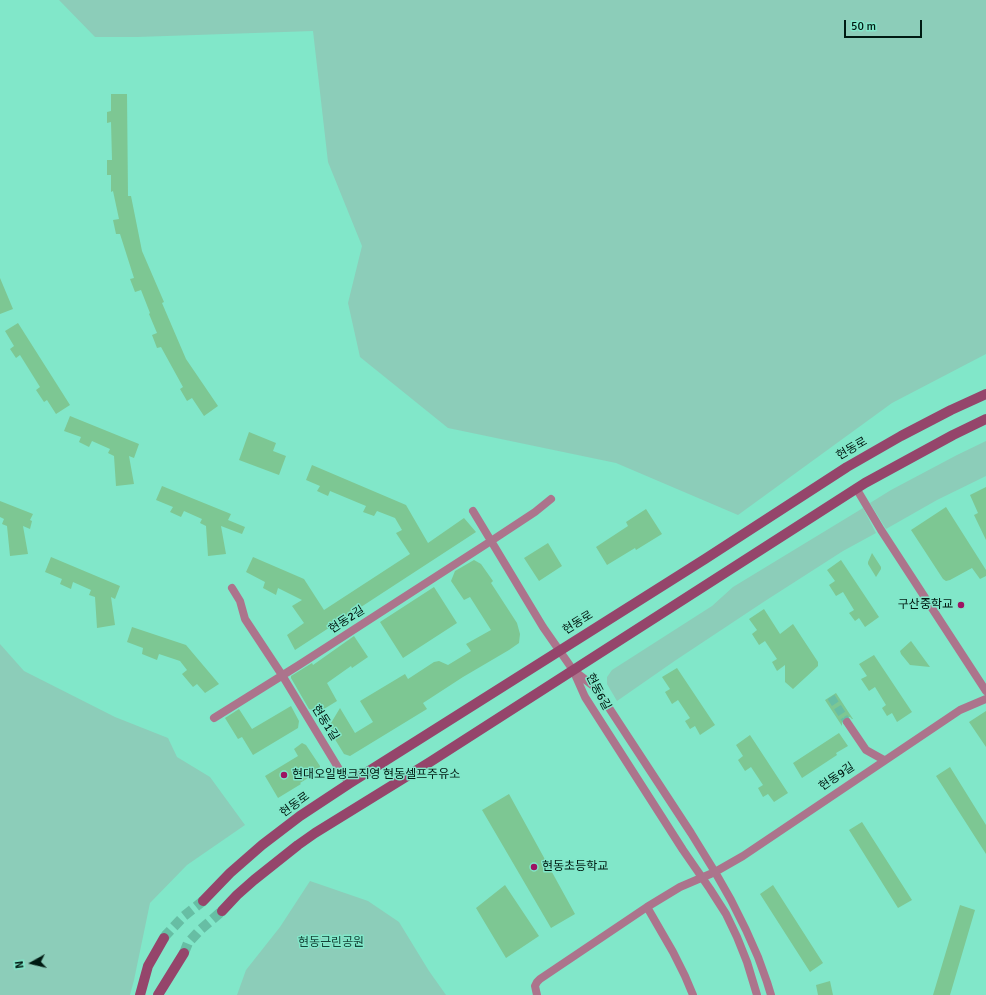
<!DOCTYPE html>
<meta charset="utf-8">
<style>
body{margin:0}
#map{position:relative;width:986px;height:995px;overflow:hidden;background:#81e7c9;font-family:Signika,sans-serif}
canvas{display:block}
.north{position:absolute;left:12px;top:943px;width:40px;height:40px;-webkit-text-stroke:3px #81e7c9;paint-order:stroke;rotate:262deg;font-size:11px;font-weight:700;line-height:16px;text-align:center;color:#001a12}
.north::after{content:'';display:block;margin:auto;width:14px;height:18px;background:#001a12;clip-path:polygon(50% 0,100% 100%,50% 72%,0 100%)}
.scale{position:absolute;left:844px;top:20px;width:78px;height:18px;box-sizing:border-box;border:2px solid #001a12;border-top:0;padding-left:5px;font-size:12px;line-height:14px;white-space:nowrap;color:#001a12;-webkit-text-stroke:3px #81e7c9;paint-order:stroke}
</style>
<div id="map">
<canvas width="986" height="995"></canvas>
<div class="north">N</div>
<div class="scale">50 m</div>
</div>
<script>
const context = document.querySelector('canvas').getContext('2d');
context.lineJoin = 'round';
function paint(path, color) {
  context.fillStyle = color;
  context.fill(path, 'evenodd');
}
function toPath(rows) {
  const path = new Path2D();
  for (const r of rows) {
    path.moveTo(r[0], r[1]);
    for (let i = 2; i < r.length; i += 2) path.lineTo(r[i], r[i + 1]);
  }
  return path;
}
function trace(path, color, width, dash) {
  context.strokeStyle = color;
  context.lineWidth = width;
  context.lineCap = dash ? 'butt' : 'round';
  context.setLineDash(dash || []);
  context.stroke(path);
}
function write(font, color, halo, rows, align = 'center') {
  context.font = font + ' Signika,"Noto Sans KR",sans-serif';
  context.lineWidth = 3;
  context.setLineDash([]);
  context.textBaseline = 'middle';
  context.strokeStyle = halo;
  context.fillStyle = color;
  for (const [text, x, y, turn = 0] of rows) {
    context.save();
    context.translate(x, y);
    context.rotate((+turn || 0) * Math.PI / 180);
    context.textAlign = isNaN(turn) ? turn : align;
    if (halo) context.strokeText(text, 0, 0);
    context.fillText(text, 0, 0);
    context.restore();
  }
}
const green = toPath([
 [59,0,986,0,986,354,892,403,738,515,616,463,448,428,360,357,348,303,362,246,328,162,313,31,137,37,95,37],
 [986,441,986,476,937,500,886,529,870,503,891,490,957,455],
 [863,508,876,533,843,551,765,601,676,660,617,701,607,684,607,677,612,670,712,606,733,587],
 [0,644,24,671,115,717,168,738,177,757,210,777,245,825,187,865,150,903,134,980,130,995,0,995],
 [310,881,368,901,399,922,429,971,446,995,237,995,246,970,280,927]
]);
const building = toPath([
 [111,94,127,94,128,196,131,196,142,251,164,302,162,303,186,359,218,406,204,416,192,398,187,401,180,389,183,387,161,347,157,348,152,335,157,333,149,314,150,313,141,290,135,292,130,279,134,278,120,234,116,234,113,220,119,219,113,191,111,192,111,175,107,175,107,160,112,160,111,122,107,123,107,112,111,111],
 [0,278,13,309,0,314],
 [18,323,70,405,56,414,47,400,44,402,36,390,40,387,20,355,16,358,10,349,14,346,5,331],
 [70,416,139,444,134,458,129,456,134,484,116,486,114,456,108,453,110,449,92,441,89,447,79,442,81,437,64,431],
 [249,432,276,443,273,451,286,456,279,475,239,460],
 [312,465,406,505,428,543,464,518,476,532,295,650,287,635,304,623,292,606,302,600,278,588,276,595,263,588,265,582,246,572,253,557,304,579,324,610,410,554,396,533,402,530,395,518,377,511,374,516,363,512,366,506,330,491,328,496,317,491,320,486,306,480],
 [162,486,231,514,228,520,245,527,242,534,221,526,226,554,208,556,206,526,200,523,202,519,184,511,181,517,170,512,173,507,156,500],
 [986,487,986,540,974,515,978,513,970,495],
 [0,501,33,514,30,520,32,521,30,529,23,526,28,554,10,556,7,526,2,524,4,519,0,517],
 [946,507,986,570,986,576,980,579,972,568,950,580,946,581,943,579,911,530],
 [646,509,662,534,636,550,635,548,607,565,596,547,628,526,626,522],
 [548,543,562,566,539,581,524,558],
 [872,553,881,567,881,569,876,577,868,564,868,562],
 [51,557,120,586,115,599,111,597,115,625,97,628,95,597,89,595,91,590,73,582,71,589,60,584,62,579,45,572],
 [474,560,481,564,493,581,491,583,517,623,520,634,519,643,509,650,463,677,423,703,427,709,350,756,344,754,328,728,340,708,355,733,373,722,360,701,405,674,408,679,434,662,439,661,448,665,471,651,466,644,491,630,470,597,464,600,451,581,455,571],
 [841,560,879,617,865,627,859,618,855,621,849,613,854,610,843,592,836,596,829,585,835,581,827,570],
 [434,587,457,623,403,658,380,622],
 [764,609,780,634,793,624,818,662,818,666,793,689,785,682,785,665,777,671,772,662,777,659,765,641,759,645,752,634,757,630,749,619],
 [132,627,186,645,219,684,205,693,197,684,193,687,182,674,187,670,180,661,159,654,157,660,142,654,143,648,127,642],
 [354,636,368,657,352,668,351,666,327,683,337,701,319,712,309,709,291,678,291,676,312,663,313,665],
 [911,641,930,667,910,665,901,654,900,651],
 [874,655,912,712,897,722,892,713,887,716,882,708,886,705,875,687,869,691,861,679,867,676,859,664],
 [677,668,715,725,700,735,695,726,690,729,685,721,690,718,678,700,672,704,665,692,670,689,662,677],
 [836,693,853,719,852,719,850,717,844,717,842,720,842,726,825,700],
 [291,706,299,721,298,728,253,755,242,737,238,739,225,718,239,709,252,729],
 [986,711,986,747,969,722],
 [839,733,848,746,836,753,837,755,802,778,793,763],
 [750,735,788,793,774,802,768,794,763,797,758,788,763,785,751,767,745,771,738,760,743,756,736,745],
 [302,743,306,745,320,766,319,771,300,783,301,784,278,798,265,776,298,756,294,749],
 [950,767,986,825,986,854,936,776],
 [509,794,575,914,551,928,482,810],
 [862,822,912,900,898,908,849,830],
 [505,885,539,936,506,958,476,908],
 [773,885,823,963,810,972,760,894],
 [960,905,975,910,950,995,933,995],
 [830,981,833,995,818,995,816,985]
]);
const streetTunnel = toPath([
 [831,697,847,722]
]);
const secondaryTunnel = toPath([
 [164,938,166,935,184,916,203,901],
 [184,953,188,943,200,930,222,911]
]);
const street = toPath([
 [856,488,881,530,986,691],
 [473,511,543,627,573,670,585,697,683,850,710,889,726,914,737,937,747,962,757,995],
 [232,588,240,601,245,619,282,675,342,774,350,783],
 [573,670,596,688,691,833,715,872,731,900,746,930,758,957,767,982,771,995],
 [214,718,299,665,491,541,535,512,551,499],
 [847,722,866,750,884,760],
 [647,907,673,952,685,976,693,995],
 [537,995,535,986,537,982,540,979,647,907,680,887,715,872,743,856,960,710,986,699]
]);
const secondary = toPath([
 [203,901,230,873,262,845,300,816,350,783,705,559,847,467,901,436,951,410,986,394],
 [222,911,237,895,254,880,298,845,315,833,430,762,865,483,953,435,986,419],
 [140,995,148,966,164,938],
 [158,995,184,953]
]);
const markers = [
 [961,605,4,"#9d1362"],
 [284,775,4,"#9d1362"],
 [534,867,4,"#9d1362"]
];
const streetNames = [
 ["현동로",852,449,-30],
 ["현동2길",347,620,-33],
 ["현동로",578,623,-32],
 ["현동6길",598,692,62],
 ["현동1길",325,723,58],
 ["현동9길",837,777,-34],
 ["현동로",295,805,-36]
];
const poiNames = [
 ["구산중학교",953,605,"right"],
 ["현대오일뱅크직영 현동셀프주유소",292,775],
 ["현동초등학교",542,867]
];
const parkNames = [
 ["현동근린공원",331,943]
];
paint(green, '#8ccdb9');
paint(building, '#7dc793');
trace(streetTunnel, '#67bea4', 8, [8, 4]);
trace(secondaryTunnel, '#67bea4', 10, [10, 5]);
trace(street, '#ac748c', 8);
trace(secondary, '#95456b', 10);
for (const [x, y, r, color] of markers) {
  const dot = new Path2D();
  dot.arc(x, y, r, 0, 2 * Math.PI);
  context.fillStyle = color;
  context.fill(dot);
  trace(dot, '#81e7c9', 1.5);
}
write('12px', '#001a12', '#81e7c9', streetNames);
write('12px', '#001a12', '#81e7c9', poiNames, 'left');
write('12px', '#144438', '#81e7c9', parkNames);
</script>
